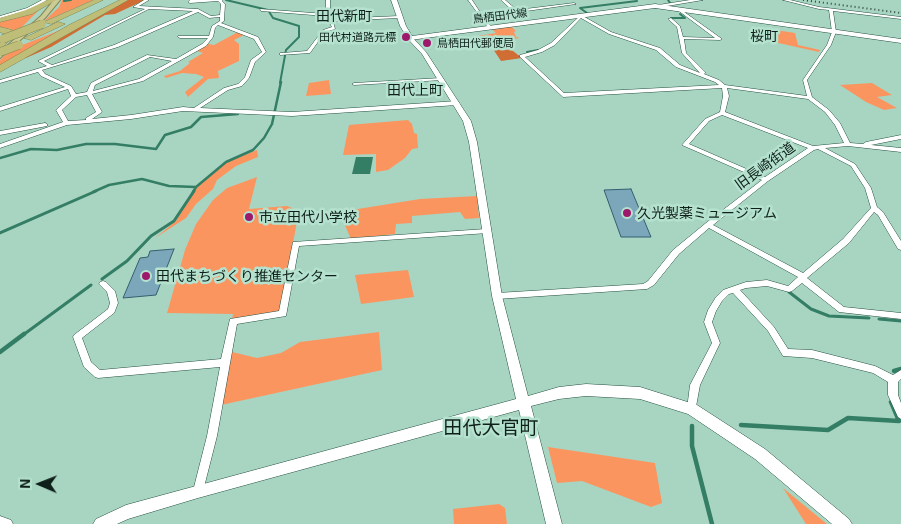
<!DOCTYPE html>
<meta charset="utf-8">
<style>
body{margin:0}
#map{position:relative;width:901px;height:524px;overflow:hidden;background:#a8d5c2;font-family:"Exo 2",sans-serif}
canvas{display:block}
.north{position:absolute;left:15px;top:459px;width:50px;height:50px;-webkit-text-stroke:4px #b5e2cf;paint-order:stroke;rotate:271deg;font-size:14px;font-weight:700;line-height:20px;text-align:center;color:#0f201a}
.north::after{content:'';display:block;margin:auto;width:18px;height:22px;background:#0f201a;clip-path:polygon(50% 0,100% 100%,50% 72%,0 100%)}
</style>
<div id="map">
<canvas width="901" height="524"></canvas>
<div class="north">N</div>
</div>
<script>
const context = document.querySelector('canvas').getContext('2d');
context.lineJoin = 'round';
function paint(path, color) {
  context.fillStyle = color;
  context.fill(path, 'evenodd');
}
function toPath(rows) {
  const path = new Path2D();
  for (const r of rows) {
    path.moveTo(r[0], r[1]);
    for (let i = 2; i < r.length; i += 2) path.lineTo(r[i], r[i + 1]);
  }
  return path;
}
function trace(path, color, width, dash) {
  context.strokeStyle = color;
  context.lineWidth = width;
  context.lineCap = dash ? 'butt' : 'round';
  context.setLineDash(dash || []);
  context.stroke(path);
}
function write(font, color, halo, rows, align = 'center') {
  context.font = font + ' "Exo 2","Noto Sans JP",sans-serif';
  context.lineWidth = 5;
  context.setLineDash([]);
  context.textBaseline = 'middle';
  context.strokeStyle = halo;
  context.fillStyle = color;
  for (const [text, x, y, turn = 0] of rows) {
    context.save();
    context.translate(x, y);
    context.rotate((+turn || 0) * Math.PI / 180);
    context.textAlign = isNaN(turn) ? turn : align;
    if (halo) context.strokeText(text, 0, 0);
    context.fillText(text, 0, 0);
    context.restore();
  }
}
const green = toPath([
 [62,0,93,0,43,22,59,7],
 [42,7,16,33,11,29,0,27,0,21],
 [511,26,516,31,514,32,516,37,520,38,447,48,443,42,496,33,492,29],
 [63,29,0,67,0,60,12,49],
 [776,30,795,33,798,45,820,50,819,52,774,42],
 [238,32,246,34,234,40,239,44,239,61,218,71,219,78,208,79,188,97,185,92,204,77,196,74,182,73,166,78,164,76,180,71,190,63,188,62,203,53,197,51,208,44,214,45],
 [329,80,331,94,306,96,309,83],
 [872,83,892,95,877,97,897,108,884,110,866,102,840,85],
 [408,120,412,124,414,133,417,134,418,148,412,149,405,158,388,170,376,172,376,154,343,155,349,125],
 [257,150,258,157,236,166,217,180,213,189,196,204,186,218,155,238,176,221,196,188,227,162],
 [257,177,249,209,287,206,299,211,280,312,232,319,233,314,167,313,185,250,196,224,213,200,227,188],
 [477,196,479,218,465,219,460,212,412,216,412,223,396,224,395,234,351,239,339,212,420,199],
 [408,270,414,297,361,304,355,275],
 [379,332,382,370,221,405,232,352,257,358,281,353,300,342],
 [548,447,655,463,662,503,651,507,582,481,557,483],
 [783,488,827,524,806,524],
 [499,504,505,508,507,524,454,524,453,509]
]);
const forest = toPath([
 [128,0,145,0,115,14,105,15,51,47,26,58,22,58],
 [499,43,504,44,522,58,501,61,493,49,495,45]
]);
const water = toPath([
 [356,157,373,157,370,174,352,174]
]);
const streamFar3 = toPath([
 [226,0,268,10,273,18,299,26,299,37,286,50,280,83],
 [668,0,670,3],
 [64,1,71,0],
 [587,13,580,8,637,1],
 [671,18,685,18,680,14],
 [527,52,538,50]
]);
const streamFar2 = toPath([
 [0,158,31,149,57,150,86,144,115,144,156,149,165,135,191,127,201,117,238,114],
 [93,192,109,185,142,179,169,186,196,187,226,162,253,150,264,138,272,124,281,82],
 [193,192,196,187]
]);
const streamFar1 = toPath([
 [0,233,96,191],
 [102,279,127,261,151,236,174,221,194,191],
 [789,292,811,309,829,316,869,318],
 [879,319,901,321],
 [23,335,91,285]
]);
const stream = toPath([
 [0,352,24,334],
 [894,371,901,369],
 [741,425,828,430,848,418,899,421,891,402],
 [692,426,692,446,712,524]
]);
const building = toPath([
 [631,189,651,237,621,237,604,190,631,189],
 [174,249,156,295,123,298,140,258,148,257,150,251,174,249]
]);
const minor = toPath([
 [42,0,47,0,29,10,0,18,0,16,27,8,42,0],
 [144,0,149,0,139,6,198,9,211,16,220,15,221,4,218,1,190,3,188,2,190,0,223,0,222,1,225,4,224,21,221,23,258,37,266,52,255,62,249,78,242,86,228,90,200,108,292,112,457,101,460,103,457,105,292,116,183,111,131,119,67,125,0,148,0,144,63,122,56,110,71,96,68,89,0,111,0,107,65,87,41,76,38,72,0,83,0,80,47,66,38,61,145,9,133,7,144,0],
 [149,9,193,11,114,45,52,65,44,61,149,9],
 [198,12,209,18,220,17,220,21,212,26,209,36,178,36,178,37,180,38,208,38,202,44,176,59,147,55,91,83,87,92,76,94,71,86,45,74,42,70,118,47,198,12],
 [218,25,254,39,262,52,251,60,245,77,238,84,224,88,194,108,183,107,131,115,92,119,102,112,92,94,143,81,206,46,213,37,215,28,218,25],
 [150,57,172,61,139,79,93,91,95,85,150,57],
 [87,95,96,112,86,118,86,120,68,121,62,110,76,97,87,95],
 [326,0,330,0,330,15,331,19,399,16,401,17,399,18,333,21,335,29,325,32,310,53,280,55,280,53,282,53,307,51,323,30,332,27,326,16,261,11,260,9,326,14,326,0],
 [468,0,472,0,482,15,513,11,501,0,505,0,517,10,574,3,576,4,484,17,492,28,490,29,489,29,468,0],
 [783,0,790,0,819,7,901,17,901,19,833,11,836,32,831,45,807,80,812,97,829,110,840,123,850,143,863,144,866,142,901,135,901,139,871,145,901,148,901,152,848,146,825,148,855,164,871,188,877,207,883,212,901,241,901,250,898,249,878,215,874,212,849,243,807,278,844,307,901,313,901,319,839,312,802,283,792,291,789,292,767,286,746,288,740,290,774,327,788,349,812,350,875,366,893,375,901,370,901,379,898,382,898,395,901,403,901,419,898,417,888,395,888,382,873,373,812,358,783,356,768,331,733,293,729,294,722,301,716,311,712,322,720,343,700,385,695,412,692,413,689,412,687,409,690,385,712,343,704,322,708,310,716,297,723,290,746,282,767,280,788,286,798,277,709,228,679,254,654,285,647,289,497,299,494,298,493,296,494,294,497,293,643,284,648,281,673,250,706,223,762,180,682,145,705,119,720,112,723,96,722,88,563,97,520,57,520,55,538,50,551,43,581,15,611,32,660,48,680,65,700,73,682,53,677,27,668,19,671,18,680,26,683,37,715,38,679,11,680,9,722,39,720,40,684,39,686,53,705,72,705,73,704,74,719,80,725,85,807,96,803,80,827,45,832,32,829,10,819,9,783,0],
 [581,18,609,34,656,50,676,67,715,82,719,85,564,93,525,57,542,52,555,45,581,18],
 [727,88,808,99,825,112,835,125,844,143,813,146,725,112,729,96,727,88],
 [722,115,808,148,765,177,689,144,709,121,722,115],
 [818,149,851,166,865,188,871,208,843,239,803,273,713,225,768,181,814,150,818,149],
 [441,78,443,79,443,80,354,85,352,84,354,83,441,78],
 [45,123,47,124,47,126,0,135,0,131,45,123],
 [486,229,490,231,488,233,299,246,286,316,237,324,217,436,203,491,202,495,198,496,194,495,193,491,207,436,220,367,98,378,95,377,84,367,73,337,74,335,108,309,110,303,107,292,99,284,100,282,103,281,106,282,115,291,118,303,115,311,114,313,82,338,91,362,100,370,221,359,230,319,279,311,293,242,486,229],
 [0,516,11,520,13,524,0,524,0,516]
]);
const tertiary = toPath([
 [690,0,703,0,655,8,652,6,690,0],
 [408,37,412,37,426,52,471,121,477,142,502,296,528,396,559,387,586,384,640,387,697,405,765,449,849,519,852,524,832,524,755,459,688,414,640,399,586,396,559,399,531,406,562,524,546,524,519,410,198,498,128,519,117,524,93,524,96,519,126,505,516,399,492,296,469,142,463,121,422,54,408,39,408,37]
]);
const secondary = toPath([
 [391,0,397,0,406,26,412,36,655,4,901,39,901,43,655,8,410,40,408,39,400,26,391,0]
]);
const trunk = toPath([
 [54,0,60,0,45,18,0,58,0,52,41,16,54,0]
]);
const motorway = toPath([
 [48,0,56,0,32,14,0,22,0,18,26,10,48,0],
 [94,0,103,0,51,24,44,22,94,0],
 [120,0,128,0,0,72,0,65,69,25,120,0],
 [58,22,65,24,31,40,24,38,58,22],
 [0,27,12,30,15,35,0,50,0,43,7,35,0,32,0,27]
]);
const rail = toPath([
 [803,0,901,13]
]);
const motorwayBridge = toPath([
 [3,39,42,24],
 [0,52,19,45]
]);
const markers = [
 [406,37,5,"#9c196c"],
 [427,43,5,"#9c196c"],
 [627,213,5,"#9c196c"],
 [249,217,5,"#9c196c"],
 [146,276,5,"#9c196c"]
];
const farStreetnames = [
 ["鳥栖田代線",500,16,-7]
];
const farPoinames = [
 ["田代村道路元標",396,37],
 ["鳥栖田代郵便局",437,43,"left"]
];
const farQuarternames = [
 ["田代新町",344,16],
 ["桜町",764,36],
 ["田代上町",415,90]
];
const streetNames = [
 ["旧長崎街道",765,166,-36]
];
const poiNames = [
 ["久光製薬ミュージアム",637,213],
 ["市立田代小学校",259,217],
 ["田代まちづくり推進センター",156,276]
];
const nearQuarternames = [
 ["田代大官町",491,428]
];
paint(green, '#fb955f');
paint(forest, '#d06d35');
paint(water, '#337e65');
trace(streamFar3, '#337e65', 2);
trace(streamFar2, '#337e65', 2.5);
trace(streamFar1, '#337e65', 3);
trace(stream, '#337e65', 4.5);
paint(building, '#7ca7ba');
trace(building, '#355e6f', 1);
trace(minor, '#265041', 1);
trace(tertiary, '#265041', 1);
trace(secondary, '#265041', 1);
trace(trunk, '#818757', 2);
trace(motorway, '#818757', 1);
paint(minor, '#fff');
paint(tertiary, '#fff');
paint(secondary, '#fff');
paint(trunk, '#cccb93');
paint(motorway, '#bfbe78');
trace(rail, '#2f463e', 2, [1, 3]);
trace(motorwayBridge, '#818757', 9, []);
trace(motorwayBridge, '#bfbe78', 8);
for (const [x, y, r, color] of markers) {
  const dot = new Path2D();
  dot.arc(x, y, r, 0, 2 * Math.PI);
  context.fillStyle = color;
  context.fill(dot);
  trace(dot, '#b5e2cf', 2);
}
write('11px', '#0f201a', '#b5e2cf', farStreetnames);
write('11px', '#0f201a', '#b5e2cf', farPoinames, 'right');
write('14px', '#0f201a', '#b5e2cf', farQuarternames);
write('14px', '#0f201a', '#b5e2cf', streetNames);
write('14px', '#0f201a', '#b5e2cf', poiNames, 'left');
write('19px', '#0f201a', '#b5e2cf', nearQuarternames);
</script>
